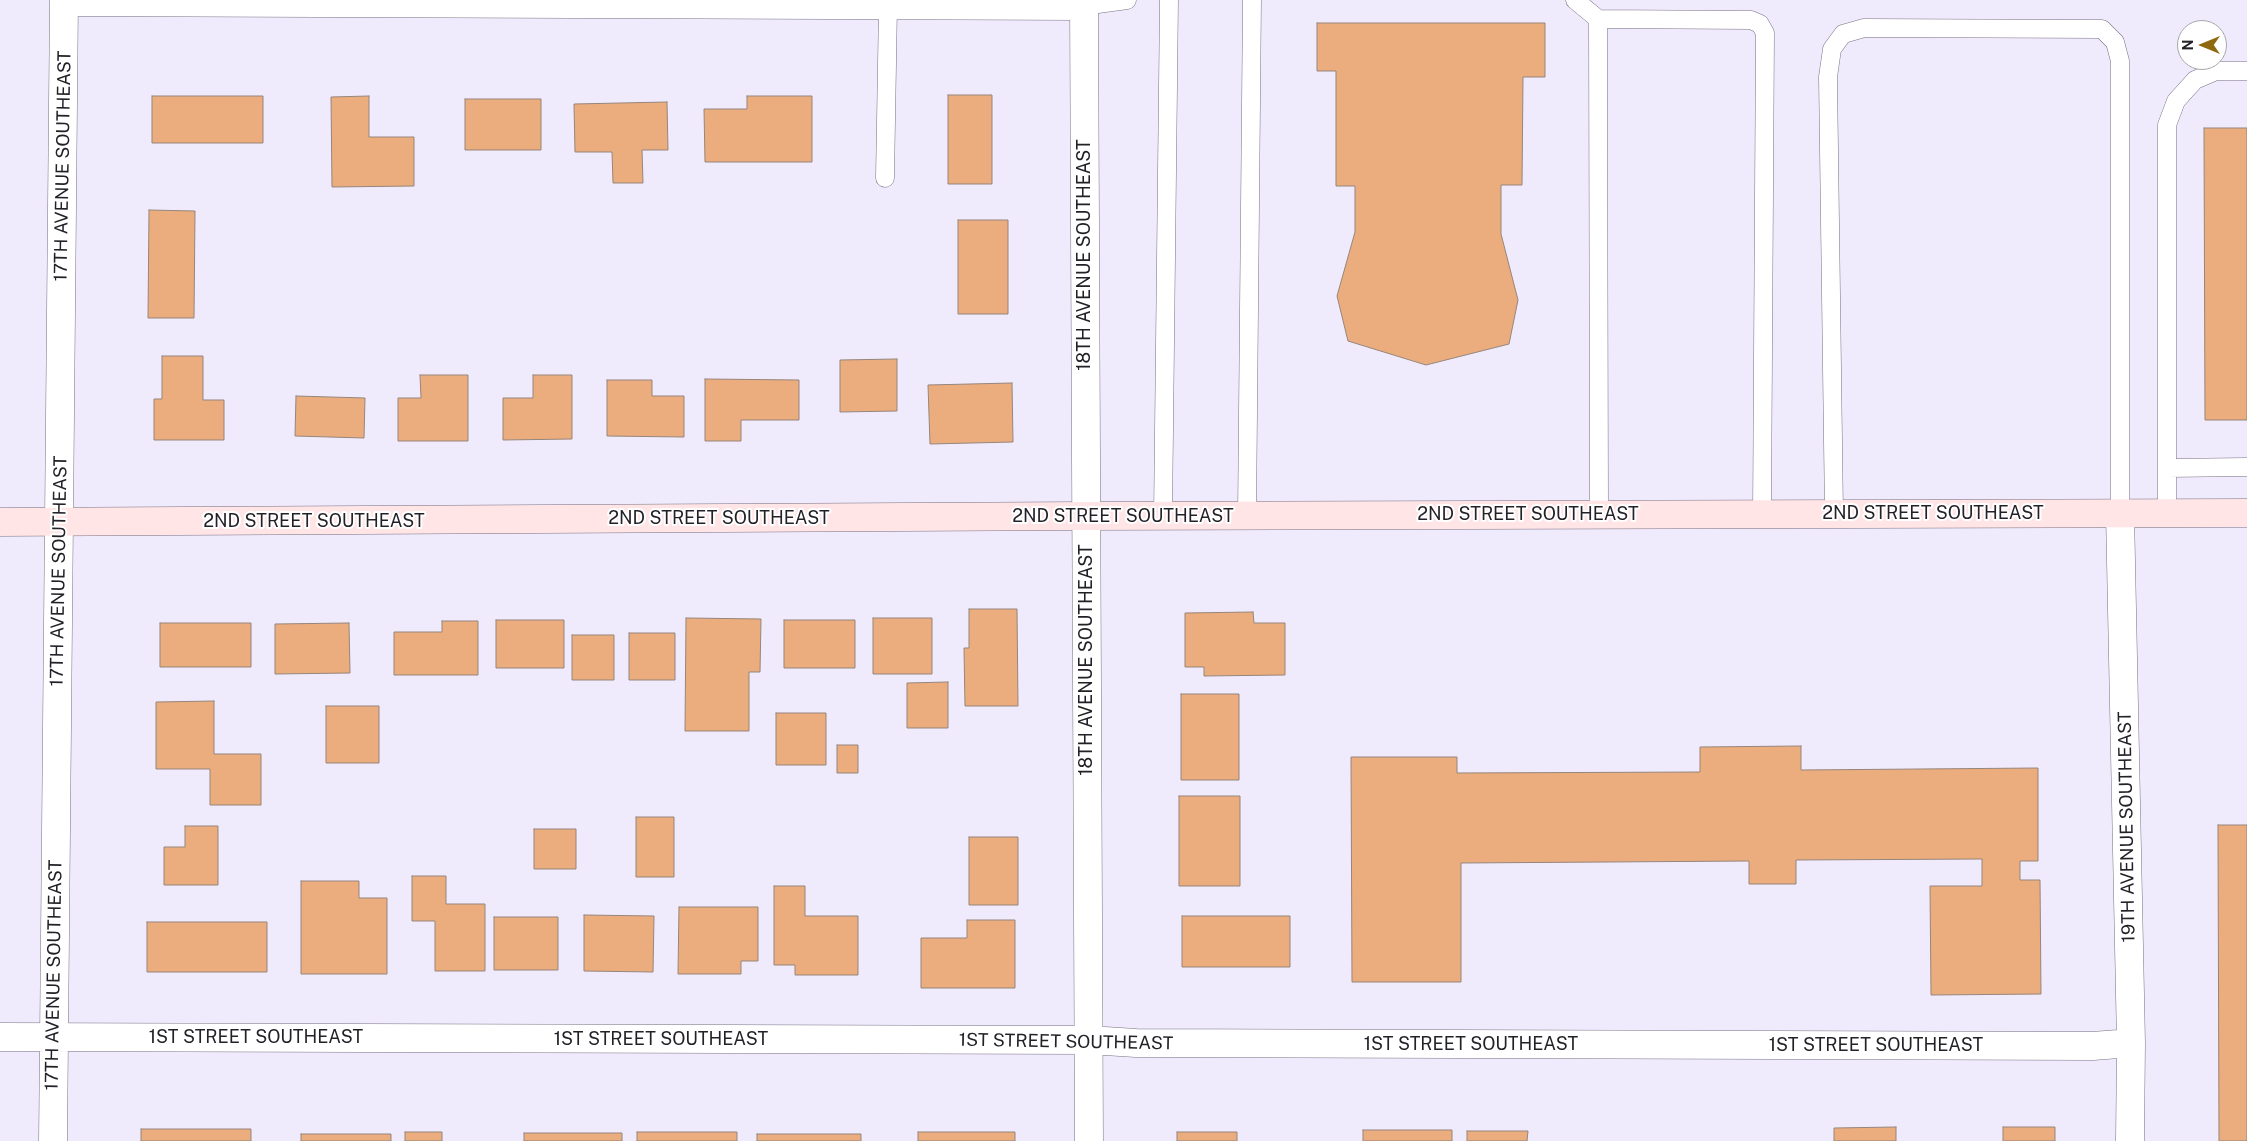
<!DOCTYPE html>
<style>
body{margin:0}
#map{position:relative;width:2247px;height:1141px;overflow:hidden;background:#f0eafd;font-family:"Public Sans",sans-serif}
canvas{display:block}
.north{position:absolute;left:2177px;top:20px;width:50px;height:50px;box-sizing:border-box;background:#fff;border:1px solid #a7a6a9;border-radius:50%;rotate:270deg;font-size:14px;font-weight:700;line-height:20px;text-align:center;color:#232127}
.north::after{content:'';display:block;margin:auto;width:18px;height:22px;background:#90690f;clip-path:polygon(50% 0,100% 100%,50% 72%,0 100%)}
</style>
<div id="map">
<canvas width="2247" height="1141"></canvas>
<div class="north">N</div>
</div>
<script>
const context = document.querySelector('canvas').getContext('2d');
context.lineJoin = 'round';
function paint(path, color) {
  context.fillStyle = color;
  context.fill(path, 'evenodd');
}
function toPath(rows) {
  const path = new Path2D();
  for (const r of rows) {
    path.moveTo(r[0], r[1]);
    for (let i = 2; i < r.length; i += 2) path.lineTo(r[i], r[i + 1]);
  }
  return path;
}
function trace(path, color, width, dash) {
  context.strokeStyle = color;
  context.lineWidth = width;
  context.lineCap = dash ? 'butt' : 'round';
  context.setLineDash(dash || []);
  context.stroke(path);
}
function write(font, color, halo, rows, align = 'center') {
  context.font = font + ' "Public Sans",sans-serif';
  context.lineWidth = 4;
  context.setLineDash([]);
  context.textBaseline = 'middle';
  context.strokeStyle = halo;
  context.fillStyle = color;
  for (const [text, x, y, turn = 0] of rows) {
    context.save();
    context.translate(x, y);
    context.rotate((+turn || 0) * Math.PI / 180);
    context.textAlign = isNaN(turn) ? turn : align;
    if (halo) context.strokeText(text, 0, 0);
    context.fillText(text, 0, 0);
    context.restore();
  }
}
const building = toPath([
 [1317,23,1545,23,1545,77,1523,77,1522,185,1501,185,1501,234,1518,300,1509,344,1426,365,1348,341,1337,296,1355,232,1355,186,1336,186,1336,71,1317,71,1317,23],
 [948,95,992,95,992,184,948,184,948,95],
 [152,96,263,96,263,143,152,143,152,96],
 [369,96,369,137,414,137,414,186,332,187,331,97,369,96],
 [747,96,812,96,812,162,705,162,704,109,747,109,747,96],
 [465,99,541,99,541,150,465,150,465,99],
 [667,102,668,150,642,150,643,183,613,183,612,152,575,152,574,104,667,102],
 [2204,128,2247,128,2247,420,2205,420,2204,128],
 [149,210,195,211,194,318,148,318,149,210],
 [958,220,1008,220,1008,314,958,314,958,220],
 [162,356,203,356,203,400,224,400,224,440,154,440,154,399,162,399,162,356],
 [897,359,897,411,840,412,840,360,897,359],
 [420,375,468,375,468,441,398,441,398,398,421,398,420,375],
 [533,375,572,375,572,439,503,440,503,398,533,398,533,375],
 [705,379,799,380,799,420,741,420,741,441,705,441,705,379],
 [607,380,652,380,652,396,684,396,684,437,607,436,607,380],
 [1012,383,1013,442,930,444,928,385,1012,383],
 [296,396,365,398,364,438,295,436,296,396],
 [969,609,1017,609,1018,706,965,706,964,648,969,648,969,609],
 [1253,612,1254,623,1285,623,1285,675,1204,676,1204,667,1185,667,1185,613,1253,612],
 [686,618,761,619,760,672,749,672,749,731,685,731,686,618],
 [873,618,932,618,932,674,873,674,873,618],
 [496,620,564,620,564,668,496,668,496,620],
 [784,620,855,620,855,668,784,668,784,620],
 [442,621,478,621,478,675,394,675,394,632,442,632,442,621],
 [160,623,251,623,251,667,160,667,160,623],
 [349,623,350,673,275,674,275,624,349,623],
 [629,633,675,633,675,680,629,680,629,633],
 [572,635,614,635,614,680,572,680,572,635],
 [948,682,948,728,907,728,907,683,948,682],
 [1181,694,1239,694,1239,780,1181,780,1181,694],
 [214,701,214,754,261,754,261,805,210,805,210,769,156,769,156,702,214,701],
 [326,706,379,706,379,763,326,763,326,706],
 [776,713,826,713,826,765,776,765,776,713],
 [837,745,858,745,858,773,837,773,837,745],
 [1801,746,1801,770,2038,768,2038,861,2020,861,2020,880,2040,880,2041,994,1931,995,1930,886,1982,886,1982,859,1796,860,1796,884,1749,884,1749,861,1461,863,1461,982,1352,982,1351,757,1457,757,1457,773,1700,772,1700,747,1801,746],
 [1179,796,1240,796,1240,886,1179,886,1179,796],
 [636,817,674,817,674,877,636,877,636,817],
 [2218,825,2247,825,2247,1141,2219,1141,2218,825],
 [185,826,218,826,218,885,164,885,164,847,185,847,185,826],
 [534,829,576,829,576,869,534,869,534,829],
 [969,837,1018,837,1018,905,969,905,969,837],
 [412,876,446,876,446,904,485,904,485,971,435,971,435,921,412,921,412,876],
 [301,881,359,881,359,898,387,898,387,974,301,974,301,881],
 [774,886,805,886,805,916,858,916,858,975,795,975,795,965,774,965,774,886],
 [679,907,758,907,758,961,741,961,741,974,678,974,679,907],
 [584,915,654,916,653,972,584,971,584,915],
 [1182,916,1290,916,1290,967,1182,967,1182,916],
 [494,917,558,917,558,970,494,970,494,917],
 [967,920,1015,920,1015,988,921,988,921,938,967,938,967,920],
 [147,922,267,922,267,972,147,972,147,922],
 [1896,1127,1896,1141,1834,1141,1834,1128,1896,1127],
 [2003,1127,2055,1127,2055,1141,2003,1141,2003,1127],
 [141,1129,251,1129,251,1141,141,1141,141,1129],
 [1363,1130,1452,1130,1452,1141,1363,1141,1363,1130],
 [1467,1131,1528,1131,1527,1141,1467,1141,1467,1131],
 [405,1132,442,1132,442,1141,405,1141,405,1132],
 [637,1132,737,1132,737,1141,637,1141,637,1132],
 [918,1132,1015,1132,1015,1141,918,1141,918,1132],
 [1177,1132,1237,1132,1237,1141,1177,1141,1177,1132],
 [524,1133,622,1133,622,1141,524,1141,524,1133],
 [301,1134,391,1134,391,1141,301,1141,301,1134],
 [757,1134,861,1134,861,1141,757,1141,757,1134]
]);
const lane = toPath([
 [1575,0,1598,19],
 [1083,6,1127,0],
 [885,178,888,6],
 [2167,468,2247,467],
 [2167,513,2167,125,2176,101,2195,80,2216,71,2247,71],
 [1599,514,1598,19,1751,20,1760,24,1765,33,1762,514],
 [1834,514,1828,77,1832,49,1843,34,1864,28,2102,29,2115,42,2120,61,2120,513],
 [1163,516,1169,0],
 [1247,516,1252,0]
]);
const street = toPath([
 [1084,0,1089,1141],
 [64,2,1083,6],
 [2120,513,2131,1043,2130,1141],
 [0,1037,1089,1040,1136,1043,2093,1046,2131,1043],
 [53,1141,64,0]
]);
const secondary = toPath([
 [0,522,1085,516,2247,513]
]);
const streetNames = [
 ["17TH AVENUE SOUTHEAST",63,166,-89],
 ["18TH AVENUE SOUTHEAST",1084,255,-90],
 ["2ND STREET SOUTHEAST",1933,513],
 ["2ND STREET SOUTHEAST",1528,514],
 ["2ND STREET SOUTHEAST",1123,516],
 ["2ND STREET SOUTHEAST",719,518],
 ["2ND STREET SOUTHEAST",314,521],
 ["17TH AVENUE SOUTHEAST",59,571,-89],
 ["18TH AVENUE SOUTHEAST",1086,660,-90],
 ["19TH AVENUE SOUTHEAST",2127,827,-91],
 ["17TH AVENUE SOUTHEAST",54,975,-89],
 ["1ST STREET SOUTHEAST",256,1037],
 ["1ST STREET SOUTHEAST",661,1039],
 ["1ST STREET SOUTHEAST",1066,1042,1],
 ["1ST STREET SOUTHEAST",1471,1044],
 ["1ST STREET SOUTHEAST",1876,1045]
];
paint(building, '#ecad7e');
trace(building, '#95857a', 1);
trace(lane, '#777182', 19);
trace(street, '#777182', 29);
trace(secondary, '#777182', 29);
trace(lane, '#fff', 18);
trace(street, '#fff', 28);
trace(secondary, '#ffe5e6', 28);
write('18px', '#232127', '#fff', streetNames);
</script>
